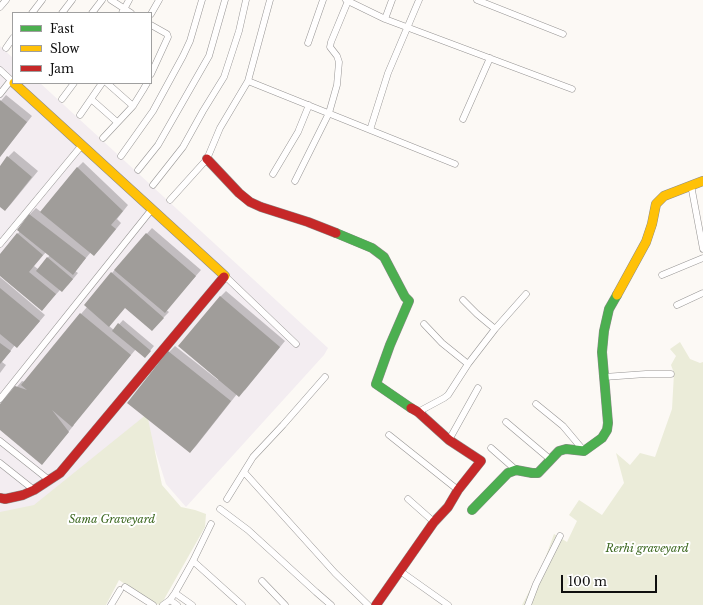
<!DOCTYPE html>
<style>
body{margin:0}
#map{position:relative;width:703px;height:605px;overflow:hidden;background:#fcf9f5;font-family:"Libre Baskerville",serif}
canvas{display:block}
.legend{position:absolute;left:12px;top:12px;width:140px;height:72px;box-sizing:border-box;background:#fff;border:1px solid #9f9f9f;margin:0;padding:5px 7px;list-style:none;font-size:12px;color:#0f0f0f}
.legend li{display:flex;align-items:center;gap:8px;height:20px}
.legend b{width:20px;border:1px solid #9f9f9f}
.scale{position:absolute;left:561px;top:575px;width:96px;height:18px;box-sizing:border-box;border:2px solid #0f0f0f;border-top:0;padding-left:5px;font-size:12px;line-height:14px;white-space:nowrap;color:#0f0f0f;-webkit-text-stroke:3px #fff;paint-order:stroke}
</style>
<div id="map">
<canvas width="703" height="605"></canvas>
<ul class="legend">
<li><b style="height:5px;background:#4caf50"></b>Fast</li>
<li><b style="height:5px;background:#ffc107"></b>Slow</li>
<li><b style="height:5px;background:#c62828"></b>Jam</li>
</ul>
<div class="scale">100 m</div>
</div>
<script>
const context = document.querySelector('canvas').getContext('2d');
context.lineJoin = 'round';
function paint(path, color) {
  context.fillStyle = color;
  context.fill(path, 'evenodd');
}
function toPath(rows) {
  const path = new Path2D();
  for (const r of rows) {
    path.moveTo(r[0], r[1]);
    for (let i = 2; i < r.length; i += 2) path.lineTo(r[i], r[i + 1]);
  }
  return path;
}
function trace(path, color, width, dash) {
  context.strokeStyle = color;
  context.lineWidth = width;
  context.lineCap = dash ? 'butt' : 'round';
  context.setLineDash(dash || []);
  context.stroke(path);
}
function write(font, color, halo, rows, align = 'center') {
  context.font = font + ' "Libre Baskerville",serif';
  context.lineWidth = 4;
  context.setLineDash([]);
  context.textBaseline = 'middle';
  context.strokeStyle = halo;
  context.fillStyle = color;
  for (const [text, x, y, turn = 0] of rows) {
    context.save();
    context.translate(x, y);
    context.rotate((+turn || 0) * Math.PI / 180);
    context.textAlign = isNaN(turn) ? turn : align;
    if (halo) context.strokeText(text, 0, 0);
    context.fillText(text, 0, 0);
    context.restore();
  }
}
const industrial = toPath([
 [0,46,13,58,13,83,40,83,328,348,324,355,186,507,166,484,155,450,0,553]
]);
const cemetery = toPath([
 [680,342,690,359,700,363,703,362,703,605,522,605,542,567,554,534,567,542,577,521,569,515,579,500,602,515,624,483,616,453,630,465,640,453,655,457,672,409,674,373,671,365,676,356,670,349],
 [147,414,162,485,181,507,195,510,206,514,205,527,162,603,160,605,153,603,119,580,106,605,0,605,0,512,34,505]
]);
const shadow = toPath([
 [6,95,32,116,0,157,0,102],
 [14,151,38,171,11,204,5,210,0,206,0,168,8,157],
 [83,162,128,205,117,219,121,223,100,249,94,255,91,252,75,271,78,273,68,285,60,290,42,310,0,275,0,256,20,231,18,229,30,214,36,208,41,212,77,168],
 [46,252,50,255,38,269,34,266],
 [152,228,201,270,166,310,169,312,157,324,125,307,109,326,114,330,123,320,154,346,149,352,136,349,73,424,74,425,48,457,0,428,0,406,22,381,25,382,81,314,87,307,112,273],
 [0,277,45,315,23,341,15,345,2,362,6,365,0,373],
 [226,291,285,341,245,390,237,394,196,446,190,452,169,352,175,346,218,380,219,379,220,297]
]);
const building = toPath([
 [0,100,27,122,0,157],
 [7,156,32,177,5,211,0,207,0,166],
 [77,167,123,211,111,225,116,229,94,256,40,212],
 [29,214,86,258,73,275,17,230],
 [17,233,43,255,29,272,56,294,42,311,0,276,0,254],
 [146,233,196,276,165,313,114,270],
 [47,257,73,279,62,292,36,271],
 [111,272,164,318,152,331,125,308,109,327,84,305],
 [0,288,40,321,17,348,0,334],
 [220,296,280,347,239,397,178,346],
 [80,313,131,355,72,427,52,410,69,432,42,465,0,430,0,404,15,386,27,390,21,385],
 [118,323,151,351,145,358,112,331],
 [0,343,11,351,0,364],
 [168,351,231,401,190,453,127,403]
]);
const street = toPath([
 [111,0,131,13],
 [346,0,385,19,572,89],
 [477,0,563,34],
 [0,7,6,0],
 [32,13,42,0],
 [62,13,72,0],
 [92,13,102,0],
 [122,13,129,0],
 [151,14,159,0],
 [385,19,392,0],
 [151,25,167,34,168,37,151,74],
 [308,43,323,0],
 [6,48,13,38],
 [0,70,13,82],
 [248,81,455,164],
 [107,83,133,106],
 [0,94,11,80],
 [62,99,74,83],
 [91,99,117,122],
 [80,115,102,83],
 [463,119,490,58],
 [370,130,388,73,419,0],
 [103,138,133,106,143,90,147,83],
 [121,156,153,111,183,56,190,41,202,0],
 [138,170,158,145,209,56,225,0],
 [273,174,298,132,309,105],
 [295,181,329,113,337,85,339,62,337,56,330,47,331,42,348,1],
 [153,185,183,147,203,111,224,77,239,31,246,0],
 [691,185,703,249],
 [170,200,207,159,220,128,248,81,270,0],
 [0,244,82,145],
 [662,275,703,258],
 [225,276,296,344],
 [463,300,477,314,495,329],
 [677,305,703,293],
 [424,324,442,343,468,364],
 [604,377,646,374,671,374],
 [0,399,152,209],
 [536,404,563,426,584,451],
 [418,412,444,398,448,395,468,364,495,329,526,294],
 [506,422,551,460],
 [389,435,458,490],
 [449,440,478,388],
 [0,441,49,480],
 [491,448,516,470],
 [0,463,34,490],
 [244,472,335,573,368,605],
 [227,499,253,457,283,425,325,377],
 [408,499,434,522],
 [220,509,248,530,316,592,331,605],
 [193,561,242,605],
 [400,571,448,605],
 [262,581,285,605],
 [125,587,153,605],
 [175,593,192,605],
 [170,600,177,605],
 [111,605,120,590],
 [163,605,170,600,175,593,193,561,211,524],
 [528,605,536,584,560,536]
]);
const fast = toPath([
 [336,233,372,248,384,257,405,297,409,301,390,345,376,384,411,408],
 [472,510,508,473,516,470,532,473,538,473,559,451,566,449,584,451,602,438,607,430,608,423,602,352,604,331,609,309,617,295]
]);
const slow = toPath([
 [14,83,225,276,224,277],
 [617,295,646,242,652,224,656,204,664,196,703,181]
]);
const jam = toPath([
 [207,159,239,193,250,202,261,207,308,222,336,233],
 [0,498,5,499,23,495,34,490,60,473,224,277],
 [376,605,434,522,448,507,458,490,481,461,449,440,418,412,411,408]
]);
const parkNames = [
 ["Sama Graveyard",112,520],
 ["Rerhi graveyard",647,549]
];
paint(industrial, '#f3edf1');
paint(cemetery, '#ebecd9');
paint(shadow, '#0003');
paint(building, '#a09d9a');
trace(street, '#969493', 7);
trace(fast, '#8c8b89', 10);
trace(slow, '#8c8b89', 10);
trace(jam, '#8c8b89', 10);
trace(street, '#fffefe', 6);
trace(fast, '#4caf50', 9);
trace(slow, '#ffc107', 9);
trace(jam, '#c62828', 9);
write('italic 11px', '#3b671f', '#fff', parkNames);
</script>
